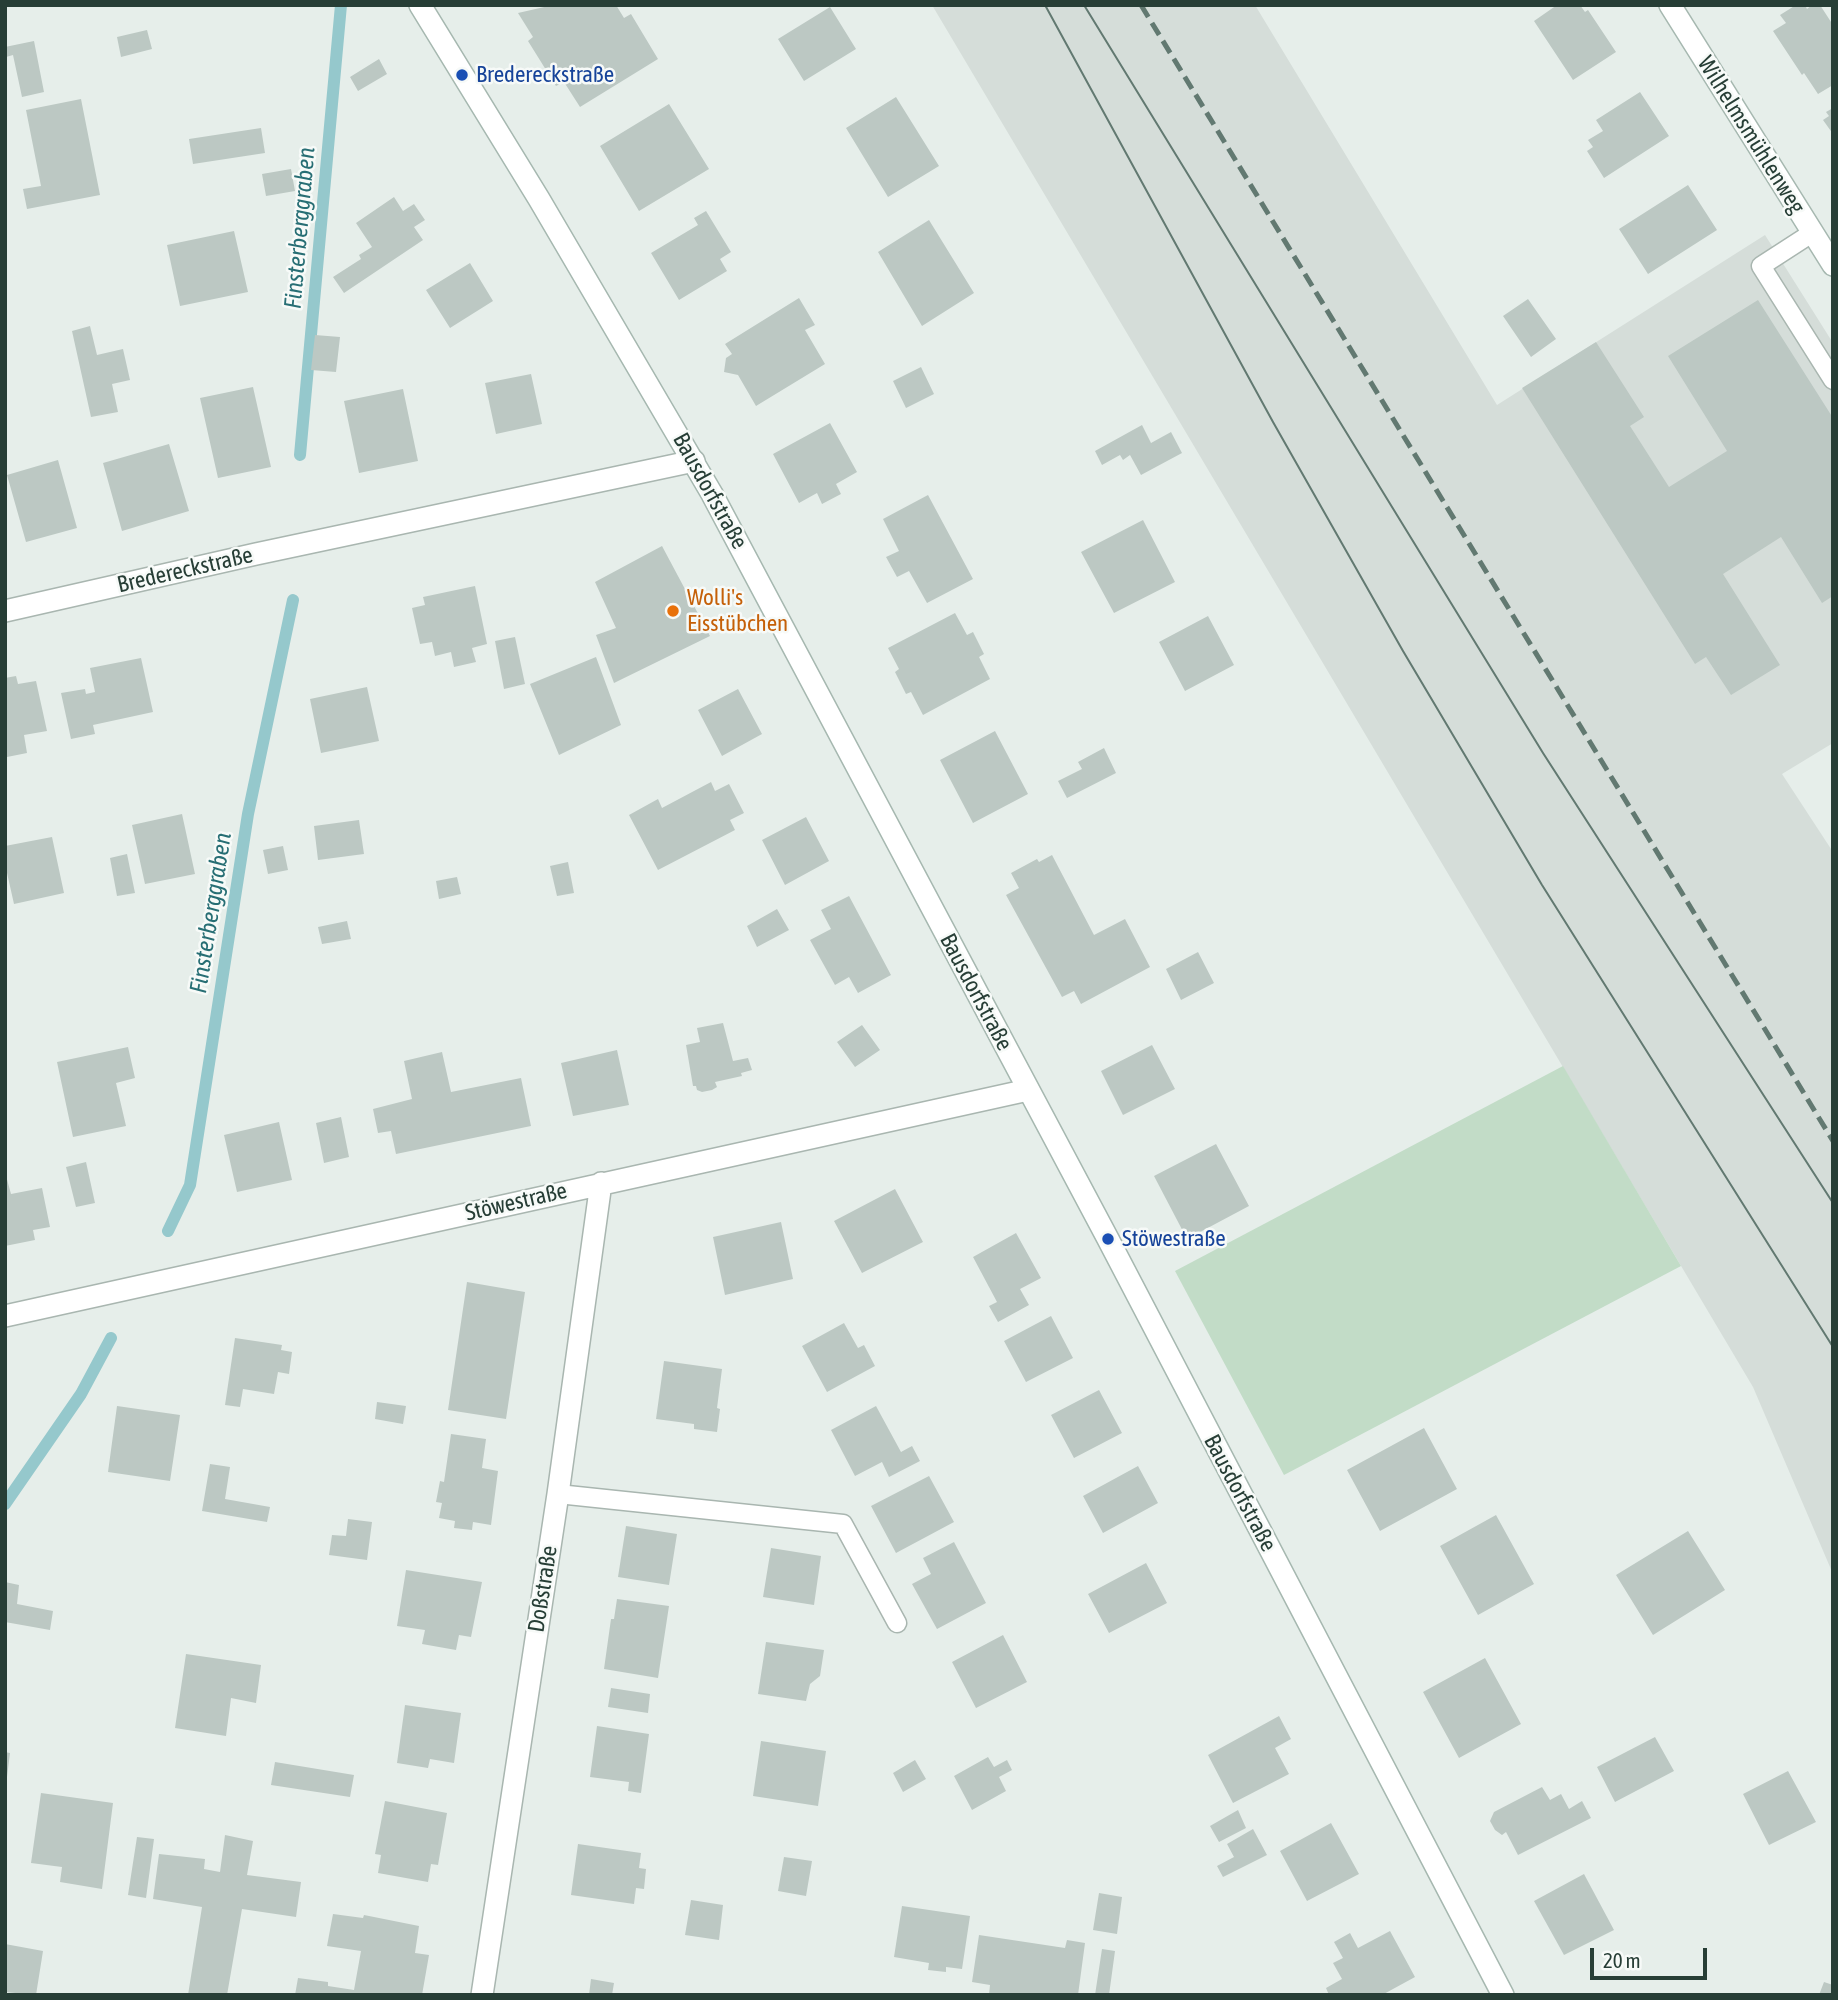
<!DOCTYPE html>
<meta charset="utf-8">
<style>
body{margin:0}
#map{position:relative;width:1838px;height:2000px;overflow:hidden;background:#e6eeea;font-family:"Asap Condensed",sans-serif}
canvas{display:block}
.frame{position:absolute;inset:0;border:7px solid #273e36;pointer-events:none}
.scale{position:absolute;left:1590px;top:1948px;width:117px;height:32px;box-sizing:border-box;border:4px solid #273e36;border-top:0;padding-left:9px;font-size:21px;line-height:24px;white-space:nowrap;color:#273e36;-webkit-text-stroke:5px #f7faf8;paint-order:stroke}
</style>
<div id="map">
<canvas width="1838" height="2000"></canvas>
<div class="frame"></div>
<div class="scale">20 m</div>
</div>
<script>
const context = document.querySelector('canvas').getContext('2d');
context.lineJoin = 'round';
function paint(path, color) {
  context.fillStyle = color;
  context.fill(path, 'evenodd');
}
function toPath(rows) {
  const path = new Path2D();
  for (const r of rows) {
    path.moveTo(r[0], r[1]);
    for (let i = 2; i < r.length; i += 2) path.lineTo(r[i], r[i + 1]);
  }
  return path;
}
function trace(path, color, width, dash) {
  context.strokeStyle = color;
  context.lineWidth = width;
  context.lineCap = dash ? 'butt' : 'round';
  context.setLineDash(dash || []);
  context.stroke(path);
}
function write(font, color, halo, rows, align = 'center') {
  context.font = font + ' "Asap Condensed",sans-serif';
  context.lineWidth = 5;
  context.setLineDash([]);
  context.textBaseline = 'middle';
  context.strokeStyle = halo;
  context.fillStyle = color;
  for (const [text, x, y, turn = 0] of rows) {
    context.save();
    context.translate(x, y);
    context.rotate((+turn || 0) * Math.PI / 180);
    context.textAlign = isNaN(turn) ? turn : align;
    if (halo) context.strokeText(text, 0, 0);
    context.fillText(text, 0, 0);
    context.restore();
  }
}
const built = toPath([
 [932,5,1255,5,1497,405,1765,235,1833,343,1833,743,1782,774,1833,852,1833,1574,1753,1387]
]);
const green = toPath([
 [1563,1066,1681,1266,1284,1475,1175,1271]
]);
const stream = toPath([
 [300,455,341,5],
 [168,1231,190,1185,248,814,293,600],
 [5,1504,81,1394,111,1338]
]);
const building = toPath([
 [553,5,616,5,624,18,631,14,658,59,580,107,564,82,556,86,528,41,533,37,518,13],
 [1557,5,1580,5,1585,12,1588,10,1616,52,1573,80,1534,21],
 [1796,5,1805,5,1807,9,1812,5,1820,5,1833,25,1833,85,1818,94,1804,73,1802,75,1773,31,1786,23,1780,15],
 [830,7,856,49,804,81,778,39],
 [147,30,152,49,121,57,117,37],
 [34,41,44,92,22,97,13,55,6,57,5,47],
 [379,59,387,74,358,91,350,77],
 [1640,92,1669,136,1604,178,1587,151,1593,147,1588,140,1603,131,1596,120],
 [896,97,939,166,888,197,846,128],
 [81,99,100,195,27,209,23,189,41,186,26,110],
 [669,104,709,169,639,211,600,146],
 [1833,108,1833,134,1823,120,1829,116,1826,112],
 [261,128,265,153,193,164,189,139],
 [291,169,295,191,266,196,262,174],
 [1688,185,1717,230,1648,274,1619,229],
 [394,197,403,211,414,204,425,220,414,227,423,240,344,293,333,277,361,259,359,255,372,247,356,223],
 [706,211,731,252,720,259,727,271,679,300,651,253,698,225,694,218],
 [929,220,974,293,922,326,878,252],
 [234,231,248,292,180,306,167,245],
 [470,263,493,301,450,328,426,290],
 [799,298,815,325,805,330,825,364,756,406,738,375,724,372,726,358,732,354,725,344],
 [1528,299,1556,339,1531,357,1503,316],
 [1758,300,1833,418,1833,596,1822,603,1781,537,1723,574,1780,665,1731,695,1706,657,1695,664,1522,388,1596,342,1644,417,1630,426,1669,487,1727,451,1668,356],
 [90,326,97,355,123,349,130,380,112,384,118,412,91,417,72,331],
 [315,335,340,337,336,372,311,370],
 [921,367,934,394,906,408,893,381],
 [531,374,542,424,496,434,485,383],
 [253,387,271,467,218,478,200,398],
 [403,389,418,461,359,473,344,401],
 [830,423,857,472,836,484,841,494,822,504,817,493,799,503,773,454],
 [1142,425,1151,443,1171,432,1182,453,1141,475,1130,455,1123,460,1120,455,1102,465,1095,451],
 [169,444,189,511,122,531,103,463],
 [58,460,77,528,26,542,7,475],
 [928,495,973,579,927,603,909,571,897,577,886,557,899,551,883,519],
 [1143,520,1175,582,1114,613,1081,552],
 [662,546,710,636,614,683,596,635,616,628,595,582],
 [475,586,487,644,472,648,476,662,454,667,451,652,435,656,432,642,420,644,412,608,425,605,423,597],
 [955,613,967,635,973,632,984,654,979,657,990,679,923,715,911,692,906,694,895,672,899,669,888,648],
 [1208,616,1234,665,1185,691,1159,642],
 [515,637,525,684,504,689,495,641],
 [596,657,621,725,559,755,530,684],
 [141,658,153,712,93,725,95,734,71,739,61,693,85,689,86,694,95,692,90,668],
 [16,676,18,684,36,681,47,731,24,735,27,753,7,757,5,678],
 [367,687,379,741,321,753,310,699],
 [738,689,762,734,722,756,698,710],
 [995,731,1028,794,973,823,940,760],
 [1104,748,1116,773,1067,798,1058,781,1082,769,1078,762],
 [711,782,715,791,729,784,744,813,730,820,735,830,658,870,629,815,658,799,662,808],
 [182,814,195,874,145,884,132,825],
 [806,817,829,861,785,885,762,840],
 [359,820,364,854,318,860,314,826],
 [52,837,64,893,14,904,5,864,5,846],
 [283,846,288,870,268,874,263,850],
 [127,854,135,893,117,896,110,858],
 [1052,855,1094,935,1125,919,1150,967,1081,1004,1074,991,1062,997,1006,895,1019,888,1011,873,1037,859,1039,862],
 [568,862,574,893,557,896,550,866],
 [457,877,461,894,439,899,436,881],
 [849,896,891,975,858,993,849,977,835,985,810,940,831,929,821,910],
 [777,909,789,930,757,947,747,926],
 [347,921,351,939,322,944,318,927],
 [1198,952,1214,983,1181,1000,1166,969],
 [723,1023,733,1061,748,1058,752,1070,741,1073,742,1076,715,1082,717,1087,712,1090,702,1092,697,1090,696,1086,693,1086,686,1045,700,1042,697,1028],
 [862,1025,880,1050,855,1067,837,1042],
 [1152,1045,1175,1089,1123,1115,1101,1071],
 [128,1047,135,1078,116,1083,126,1126,73,1137,57,1062],
 [617,1050,629,1105,573,1116,561,1063],
 [442,1052,451,1092,521,1078,531,1126,396,1154,391,1131,378,1133,373,1109,412,1099,404,1061],
 [341,1117,349,1157,324,1163,316,1123],
 [279,1122,292,1180,237,1192,224,1135],
 [1216,1144,1249,1206,1187,1239,1154,1176],
 [86,1162,95,1203,76,1207,66,1167],
 [5,1172,11,1194,42,1188,50,1227,33,1230,35,1240,5,1246],
 [895,1189,923,1242,862,1273,834,1221],
 [781,1222,793,1279,725,1295,713,1237],
 [1016,1233,1041,1278,1020,1289,1029,1305,998,1322,989,1306,997,1302,973,1257],
 [467,1282,525,1292,506,1419,448,1410],
 [1051,1316,1073,1358,1026,1382,1004,1341],
 [844,1323,858,1348,864,1345,875,1366,827,1392,802,1346],
 [235,1338,282,1345,281,1350,292,1352,289,1374,278,1372,274,1394,243,1389,240,1407,225,1405],
 [664,1361,722,1369,717,1408,720,1409,717,1432,694,1429,694,1424,656,1419],
 [1099,1390,1122,1433,1074,1458,1051,1415],
 [377,1402,406,1406,403,1424,375,1419],
 [117,1406,180,1415,170,1481,108,1472],
 [876,1406,901,1452,912,1446,920,1461,889,1477,882,1462,855,1476,831,1430],
 [1424,1428,1457,1489,1380,1531,1347,1470],
 [451,1434,486,1439,482,1468,498,1471,491,1525,473,1522,472,1530,454,1528,455,1521,439,1518,442,1503,436,1502,440,1481,444,1482],
 [210,1464,230,1467,225,1499,270,1507,267,1522,202,1511],
 [1138,1466,1158,1503,1103,1533,1083,1496],
 [929,1476,954,1522,896,1553,871,1506],
 [1496,1515,1534,1584,1478,1615,1440,1546],
 [348,1519,372,1522,367,1560,329,1555,332,1535,346,1536],
 [626,1526,677,1534,669,1585,618,1577],
 [1688,1531,1725,1590,1653,1635,1616,1575],
 [954,1542,986,1603,937,1629,912,1584,931,1574,923,1558],
 [771,1548,821,1556,814,1605,763,1597],
 [1146,1563,1167,1603,1109,1633,1088,1594],
 [406,1570,482,1582,471,1637,459,1635,456,1650,422,1644,425,1630,397,1626],
 [5,1582,19,1585,17,1604,53,1611,50,1630,5,1622],
 [617,1599,669,1606,658,1678,604,1669,611,1619,614,1619],
 [1003,1635,1027,1682,976,1708,952,1662],
 [766,1642,824,1650,820,1676,810,1684,806,1701,758,1694],
 [186,1654,261,1665,256,1703,231,1698,226,1736,175,1728],
 [1485,1658,1521,1724,1459,1758,1423,1692],
 [611,1688,650,1694,648,1713,608,1707],
 [405,1705,461,1713,454,1763,430,1759,428,1768,397,1763],
 [1279,1716,1291,1739,1275,1748,1289,1774,1233,1803,1208,1755],
 [597,1726,649,1734,641,1793,628,1791,629,1782,590,1777],
 [1655,1737,1674,1771,1615,1802,1597,1767],
 [761,1741,826,1751,818,1806,753,1796],
 [5,1752,10,1753,7,1777,5,1777],
 [988,1757,994,1767,1007,1760,1012,1770,999,1777,1006,1791,972,1810,954,1776],
 [915,1760,926,1779,903,1792,893,1773],
 [275,1762,354,1775,350,1797,271,1785],
 [1788,1771,1816,1822,1769,1845,1743,1794],
 [1542,1787,1550,1800,1561,1794,1569,1809,1582,1801,1591,1818,1518,1855,1506,1832,1502,1835,1495,1830,1490,1821,1494,1812],
 [41,1793,113,1803,102,1889,60,1882,62,1867,31,1863],
 [385,1801,447,1813,438,1865,431,1864,428,1882,378,1873,381,1855,375,1854],
 [1238,1810,1246,1828,1219,1842,1210,1826],
 [1331,1823,1359,1874,1307,1901,1280,1851],
 [1253,1829,1267,1855,1223,1877,1217,1866,1234,1857,1227,1844],
 [225,1835,253,1841,247,1875,301,1882,296,1917,242,1909,227,1995,188,1995,202,1907,153,1899,159,1854,205,1859,204,1869,220,1872],
 [137,1837,154,1839,146,1898,128,1895],
 [578,1844,641,1853,639,1868,646,1869,644,1889,636,1888,634,1904,571,1895],
 [784,1857,812,1861,806,1896,778,1891],
 [1584,1874,1614,1930,1564,1955,1534,1901],
 [1099,1893,1122,1897,1117,1934,1093,1930],
 [691,1900,723,1905,719,1940,685,1935],
 [902,1906,970,1916,962,1969,946,1967,946,1972,928,1970,929,1963,894,1957],
 [333,1914,363,1918,364,1915,419,1926,415,1953,429,1955,422,1995,295,1995,298,1978,328,1982,328,1986,354,1990,361,1951,327,1946],
 [1390,1931,1415,1977,1382,1995,1329,1995,1326,1988,1342,1979,1333,1963,1343,1958,1334,1942,1350,1933,1358,1948],
 [979,1935,1065,1948,1067,1940,1085,1943,1078,1995,989,1995,990,1985,972,1982],
 [5,1944,43,1951,36,1995,5,1992],
 [1102,1949,1115,1951,1109,1995,1095,1995],
 [591,1979,614,1983,612,1995,589,1995],
 [1824,1982,1833,1985,1833,1995,1819,1995]
]);
const lane = toPath([
 [1812,233,1761,266,1833,380],
 [558,1494,843,1524,897,1623]
]);
const street = toPath([
 [5,611,256,554,694,461],
 [5,1316,1028,1090],
 [482,1995,558,1494,601,1183]
]);
const secondary = toPath([
 [420,5,539,199,712,494,1108,1239,1503,1995],
 [1670,5,1833,265]
]);
const tram = toPath([
 [1045,5,1273,422,1403,651,1542,885,1833,1347],
 [1084,5,1543,753,1833,1203]
]);
const rail = toPath([
 [1141,5,1833,1141]
]);
const markers = [
 [462,75,7,"#1a4fb4"],
 [673,611,7,"#e8710a"],
 [1108,1239,7,"#1a4fb4"]
];
const transitNames = [
 ["Bredereckstraße",476,75],
 ["Stöwestraße",1122,1239]
];
const streetNames = [
 ["Wilhelmsmühlenweg",1751,135,58],
 ["Bausdorfstraße",710,491,61],
 ["Bredereckstraße",185,570,-13],
 ["Bausdorfstraße",976,992,62],
 ["Stöwestraße",516,1202,-13],
 ["Bausdorfstraße",1240,1493,62],
 ["Doßstraße",543,1589,-81]
];
const foodNames = [
 ["Wolli's",687,598],
 ["Eisstübchen",687,624]
];
const waterNames = [
 ["Finsterberggraben",300,228,-85],
 ["Finsterberggraben",211,913,-81]
];
paint(built, '#d5ddd9');
paint(green, '#c2dcc7');
trace(stream, '#95c8cc', 12);
paint(building, '#bcc8c3');
trace(lane, '#a9b6b0', 21);
trace(street, '#a9b6b0', 24);
trace(secondary, '#a6b8b0', 24);
trace(lane, '#fff', 18);
trace(street, '#fff', 21);
trace(secondary, '#fff', 21);
trace(tram, '#627971', 2);
trace(rail, '#627971', 5, [14, 7]);
for (const [x, y, r, color] of markers) {
  const dot = new Path2D();
  dot.arc(x, y, r, 0, 2 * Math.PI);
  context.fillStyle = color;
  context.fill(dot);
  trace(dot, '#f7faf8', 2.5);
}
write('23px', '#164399', '#f7faf8', transitNames, 'left');
write('23px', '#273e36', '#f7faf8', streetNames);
write('23px', '#c56008', '#f7faf8', foodNames, 'left');
write('italic 24px', '#276e74', '#f7faf8', waterNames);
</script>
